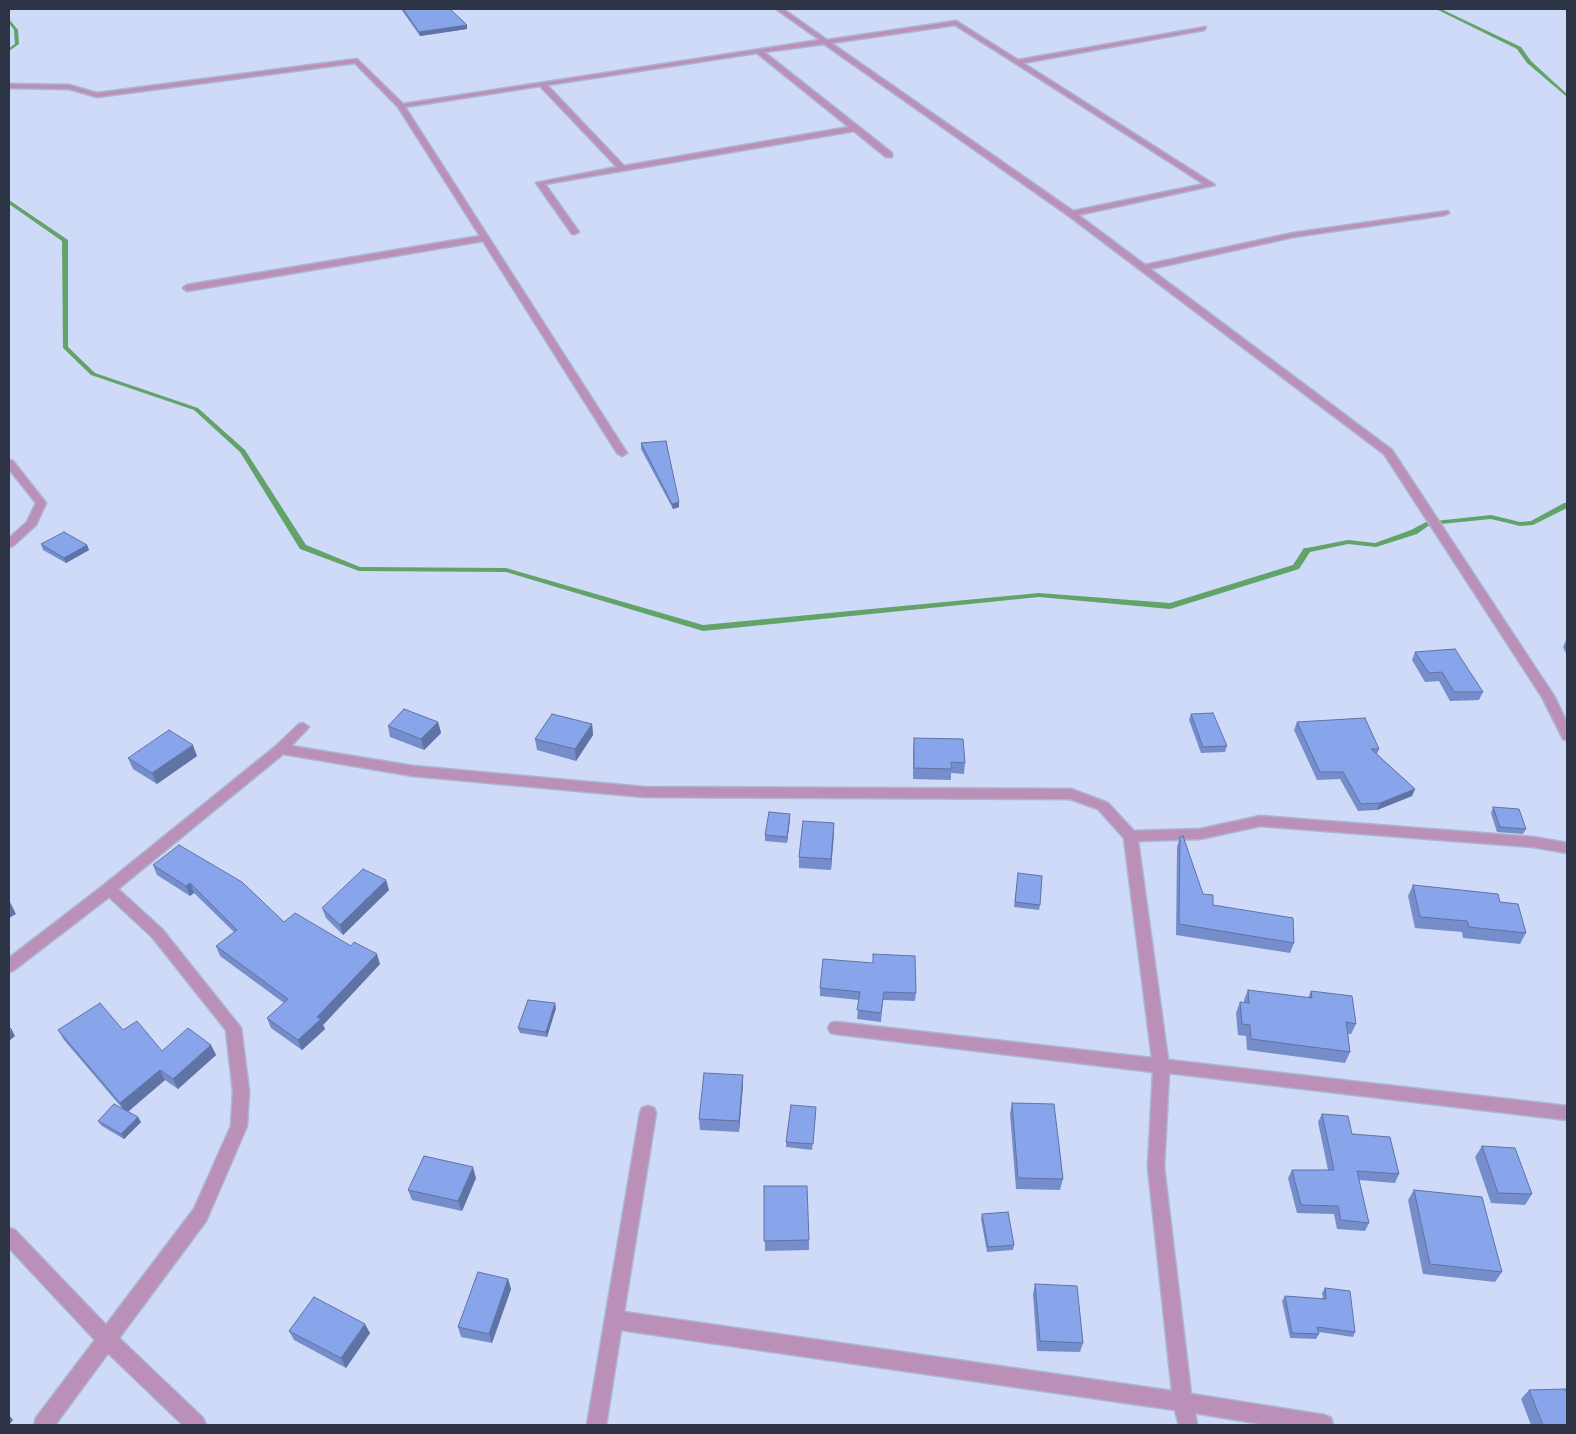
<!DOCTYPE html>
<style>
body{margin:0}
#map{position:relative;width:1576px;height:1434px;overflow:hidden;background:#cedaf7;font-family:Arial,sans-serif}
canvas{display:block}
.frame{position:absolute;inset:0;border:10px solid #2d3446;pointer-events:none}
</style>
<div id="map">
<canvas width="1576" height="1434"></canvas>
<div class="frame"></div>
</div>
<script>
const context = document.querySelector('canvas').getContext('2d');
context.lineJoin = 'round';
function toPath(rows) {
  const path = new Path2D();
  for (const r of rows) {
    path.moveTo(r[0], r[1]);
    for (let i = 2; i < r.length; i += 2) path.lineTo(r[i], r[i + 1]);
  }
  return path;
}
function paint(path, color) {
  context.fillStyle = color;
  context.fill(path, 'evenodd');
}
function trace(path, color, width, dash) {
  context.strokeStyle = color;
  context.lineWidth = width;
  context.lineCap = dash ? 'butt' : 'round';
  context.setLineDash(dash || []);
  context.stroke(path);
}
const stream = toPath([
 [1436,9,1441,9,1521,47,1531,61,1567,94,1567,97,1527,63,1517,49,1436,9],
 [9,19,18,30,19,44,9,51,9,48,15,44,14,30,9,23,9,19],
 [9,200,68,240,68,347,95,373,198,408,245,450,306,545,360,567,506,568,703,625,1039,593,1170,603,1293,565,1304,548,1307,548,1348,540,1375,543,1411,530,1426,522,1491,515,1520,522,1531,521,1564,503,1567,503,1567,508,1533,525,1520,526,1491,519,1441,524,1428,526,1417,534,1376,547,1348,544,1310,552,1299,569,1170,609,1039,597,703,631,506,572,359,571,300,549,240,452,194,410,91,375,63,348,62,241,9,204,9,200]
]);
const street = toPath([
 [776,9,783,9,827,40,956,21,1018,60,1206,27,1204,30,1023,63,1215,185,1078,215,1145,265,1293,233,1448,211,1449,213,1445,215,1293,237,1150,269,1392,450,1554,696,1567,723,1567,740,1563,739,1542,697,1384,454,1069,216,824,44,764,52,892,153,892,157,886,157,854,131,545,184,579,232,575,234,572,234,536,183,617,167,540,86,405,107,627,453,622,456,617,453,483,241,187,291,183,288,187,285,480,236,398,107,355,63,97,97,69,89,9,88,9,84,69,85,97,93,357,59,403,104,820,40,776,9],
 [955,25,1015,63,1204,184,1073,211,831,43,955,25],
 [757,53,849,127,624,166,547,85,757,53],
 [9,460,13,461,46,503,36,525,13,546,9,547,9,538,27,522,36,503,9,469,9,460],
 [303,723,309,727,291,746,413,766,644,787,1071,789,1108,803,1134,831,1200,829,1260,816,1533,837,1567,843,1567,853,1533,847,1260,826,1200,839,1138,841,1168,1060,1567,1106,1567,1120,1169,1073,1164,1167,1191,1394,1324,1415,1331,1418,1333,1425,1267,1425,1195,1413,1197,1425,1179,1425,1175,1410,621,1330,606,1425,587,1425,640,1113,642,1108,648,1106,654,1108,656,1113,624,1312,1172,1391,1148,1167,1153,1072,836,1034,831,1033,828,1028,831,1023,836,1022,1152,1058,1124,838,1098,809,1070,799,644,797,413,776,283,754,118,889,162,929,241,1028,249,1091,247,1126,206,1221,119,1338,203,1418,206,1425,183,1425,108,1353,55,1425,34,1425,36,1418,95,1340,9,1248,9,1228,15,1230,106,1325,194,1209,231,1126,233,1091,226,1030,152,937,109,897,14,970,9,972,9,958,104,885,276,746,299,724,303,723]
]);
const wall = toPath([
 [401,9,450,9,467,25,467,29,420,36],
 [641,443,679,502,679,507,673,509,641,449],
 [41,544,87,545,89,550,66,563,43,550],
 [1567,638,1567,655,1563,647],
 [1415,652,1483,692,1479,700,1450,701,1439,681,1425,682,1412,660],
 [1191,714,1227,746,1225,752,1201,753,1189,720],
 [438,722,441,733,424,750,390,737,388,726],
 [1297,722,1379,749,1377,754,1415,789,1412,796,1377,810,1358,811,1340,779,1317,780,1294,730],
 [592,724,593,735,576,761,537,750,535,739],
 [914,738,965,763,964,774,951,773,951,780,913,779,913,749],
 [197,756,157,784,133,769,128,758],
 [1493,807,1526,829,1523,834,1497,832,1491,813],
 [790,819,787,843,765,841,765,835],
 [834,823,831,870,799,868,799,857],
 [1180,837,1203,894,1213,905,1294,943,1290,953,1176,935,1177,847],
 [153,865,284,922,380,964,323,1025,325,1029,302,1050,271,1028,267,1018,284,1003,220,956,216,946,234,932,194,893,190,896,157,875],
 [1018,873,1040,905,1039,910,1014,907],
 [386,880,389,890,343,935,326,918,322,908],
 [1413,885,1500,902,1526,933,1520,944,1463,938,1462,932,1415,928,1408,896],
 [873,954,916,993,915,1001,883,1000,881,1022,857,1019,859,1000,820,996,820,988,873,963],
 [1248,990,1308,998,1311,991,1356,1024,1351,1034,1348,1034,1350,1052,1345,1063,1247,1050,1246,1036,1238,1035,1236,1013,1240,1002,1244,1003,1244,1000],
 [556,1008,547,1037,520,1033,518,1028],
 [58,1030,123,1030,162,1051,211,1045,216,1055,178,1089,165,1080,128,1112,138,1117,141,1122,124,1139,102,1126,98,1121,122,1108,64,1040],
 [743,1075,743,1085,739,1132,700,1130,699,1119],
 [1012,1103,1063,1179,1060,1190,1016,1189,1010,1114],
 [816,1112,812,1150,786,1147,786,1142],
 [1322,1114,1352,1134,1399,1174,1395,1183,1359,1180,1369,1223,1365,1231,1337,1229,1334,1214,1297,1213,1288,1178,1292,1170,1328,1170,1318,1122],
 [1482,1146,1532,1194,1525,1205,1491,1203,1475,1157],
 [476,1178,462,1211,412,1200,408,1190],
 [764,1186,809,1240,809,1250,765,1251],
 [1414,1190,1502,1272,1495,1282,1423,1274,1408,1200],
 [982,1214,1014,1245,1013,1250,987,1252,981,1219],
 [508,1279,511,1289,492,1343,461,1337,458,1327],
 [1035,1284,1083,1343,1080,1352,1037,1351,1033,1294],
 [1325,1288,1355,1332,1353,1337,1319,1332,1319,1334,1316,1339,1290,1338,1282,1301,1285,1296,1323,1299,1322,1293],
 [289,1331,370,1333,346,1368,294,1340],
 [1529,1390,1567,1425,1531,1425,1521,1399]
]);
const shadedWall = toPath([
 [467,25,467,29,420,36,419,32],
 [679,502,679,507,673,509,672,504],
 [87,545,89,550,66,563,64,558],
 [438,722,441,733,424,750,421,739],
 [592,724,593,735,576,761,575,749],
 [193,745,197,756,157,784,152,773],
 [1415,789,1412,796,1377,810,1380,803],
 [790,814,790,819,787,843,787,837],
 [834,823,834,834,831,870,831,859],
 [386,880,389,890,343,935,340,925],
 [190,883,194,893,190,896,186,886],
 [10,902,16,914,9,918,9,903],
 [377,954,380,964,323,1025,325,1029,302,1050,298,1040,317,1017],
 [555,1003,556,1008,547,1037,546,1032],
 [12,1030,15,1036,9,1041,9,1033],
 [211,1045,216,1055,178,1089,173,1079],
 [160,1070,165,1080,126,1113,120,1103],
 [743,1075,743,1085,739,1132,739,1121],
 [138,1117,141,1122,124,1139,121,1134],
 [473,1167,476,1178,462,1211,458,1201],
 [508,1279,511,1289,492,1343,489,1334],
 [365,1324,370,1333,346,1368,341,1358],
 [9,1415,13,1420,9,1425]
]);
const building = toPath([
 [403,9,450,9,467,25,419,32,403,9],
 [666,441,679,502,672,504,641,443,666,441],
 [64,532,87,545,64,558,41,544,64,532],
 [1455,649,1483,692,1454,692,1442,672,1429,673,1415,652,1455,649],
 [404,709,438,722,421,739,388,726,404,709],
 [1213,713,1227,746,1203,747,1191,714,1213,713],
 [552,714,592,724,575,749,535,739,552,714],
 [1365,718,1379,749,1371,749,1415,789,1380,803,1361,804,1343,772,1320,772,1297,722,1365,718],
 [169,730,193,745,152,773,128,758,169,730],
 [914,738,963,739,965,763,951,762,952,769,914,768,914,738],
 [1493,807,1519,809,1526,829,1500,827,1493,807],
 [769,812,790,814,787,837,765,835,769,812],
 [803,821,834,823,831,859,799,857,803,821],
 [1183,836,1203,894,1213,895,1213,905,1293,918,1294,943,1179,924,1180,837,1183,836],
 [179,845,242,882,284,922,295,913,351,946,354,942,377,954,317,1017,321,1019,298,1040,267,1018,288,999,216,946,237,930,190,883,186,886,153,865,179,845],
 [363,869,386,880,340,925,322,908,363,869],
 [1018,873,1042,876,1040,905,1015,902,1018,873],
 [1413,885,1498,894,1500,902,1518,904,1526,933,1469,927,1467,921,1420,917,1413,885],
 [873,954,915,956,916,993,884,992,881,1013,857,1010,860,992,820,988,823,959,873,963,873,954],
 [1248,990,1312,998,1311,991,1352,996,1356,1024,1346,1022,1350,1052,1251,1039,1250,1025,1242,1024,1240,1002,1249,1003,1248,990],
 [528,1000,555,1003,546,1032,518,1028,528,1000],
 [100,1003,123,1030,137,1021,162,1051,188,1028,211,1045,173,1079,160,1070,120,1103,58,1030,100,1003],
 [9,1027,12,1030,9,1033,9,1027],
 [704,1073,743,1075,739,1121,699,1119,704,1073],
 [1012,1103,1054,1104,1063,1179,1018,1178,1012,1103],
 [114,1104,138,1117,121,1134,98,1121,114,1104],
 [791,1105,816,1107,813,1144,786,1142,791,1105],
 [1322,1114,1348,1116,1352,1134,1390,1137,1399,1174,1357,1171,1369,1223,1341,1220,1338,1206,1301,1205,1292,1170,1334,1170,1322,1114],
 [1482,1146,1515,1148,1532,1194,1498,1193,1482,1146],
 [424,1156,473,1167,458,1201,408,1190,424,1156],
 [764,1186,807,1186,809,1240,764,1241,764,1186],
 [1414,1190,1482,1197,1502,1272,1430,1264,1414,1190],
 [1008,1212,1014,1245,988,1247,982,1214,1008,1212],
 [478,1272,508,1279,489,1334,458,1327,478,1272],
 [1035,1284,1077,1286,1083,1343,1040,1341,1035,1284],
 [1325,1288,1350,1291,1355,1332,1317,1327,1319,1334,1292,1333,1285,1296,1326,1299,1325,1288],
 [314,1297,365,1324,341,1358,289,1331,314,1297],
 [1565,1389,1567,1394,1567,1425,1543,1425,1529,1390,1565,1389]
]);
paint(stream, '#62a36a');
trace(street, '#abb5d0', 3);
paint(street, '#ba90b9');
paint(wall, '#758dca');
paint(shadedWall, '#5f73a4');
paint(building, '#88a4eb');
trace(building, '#5f73a4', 1);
</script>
